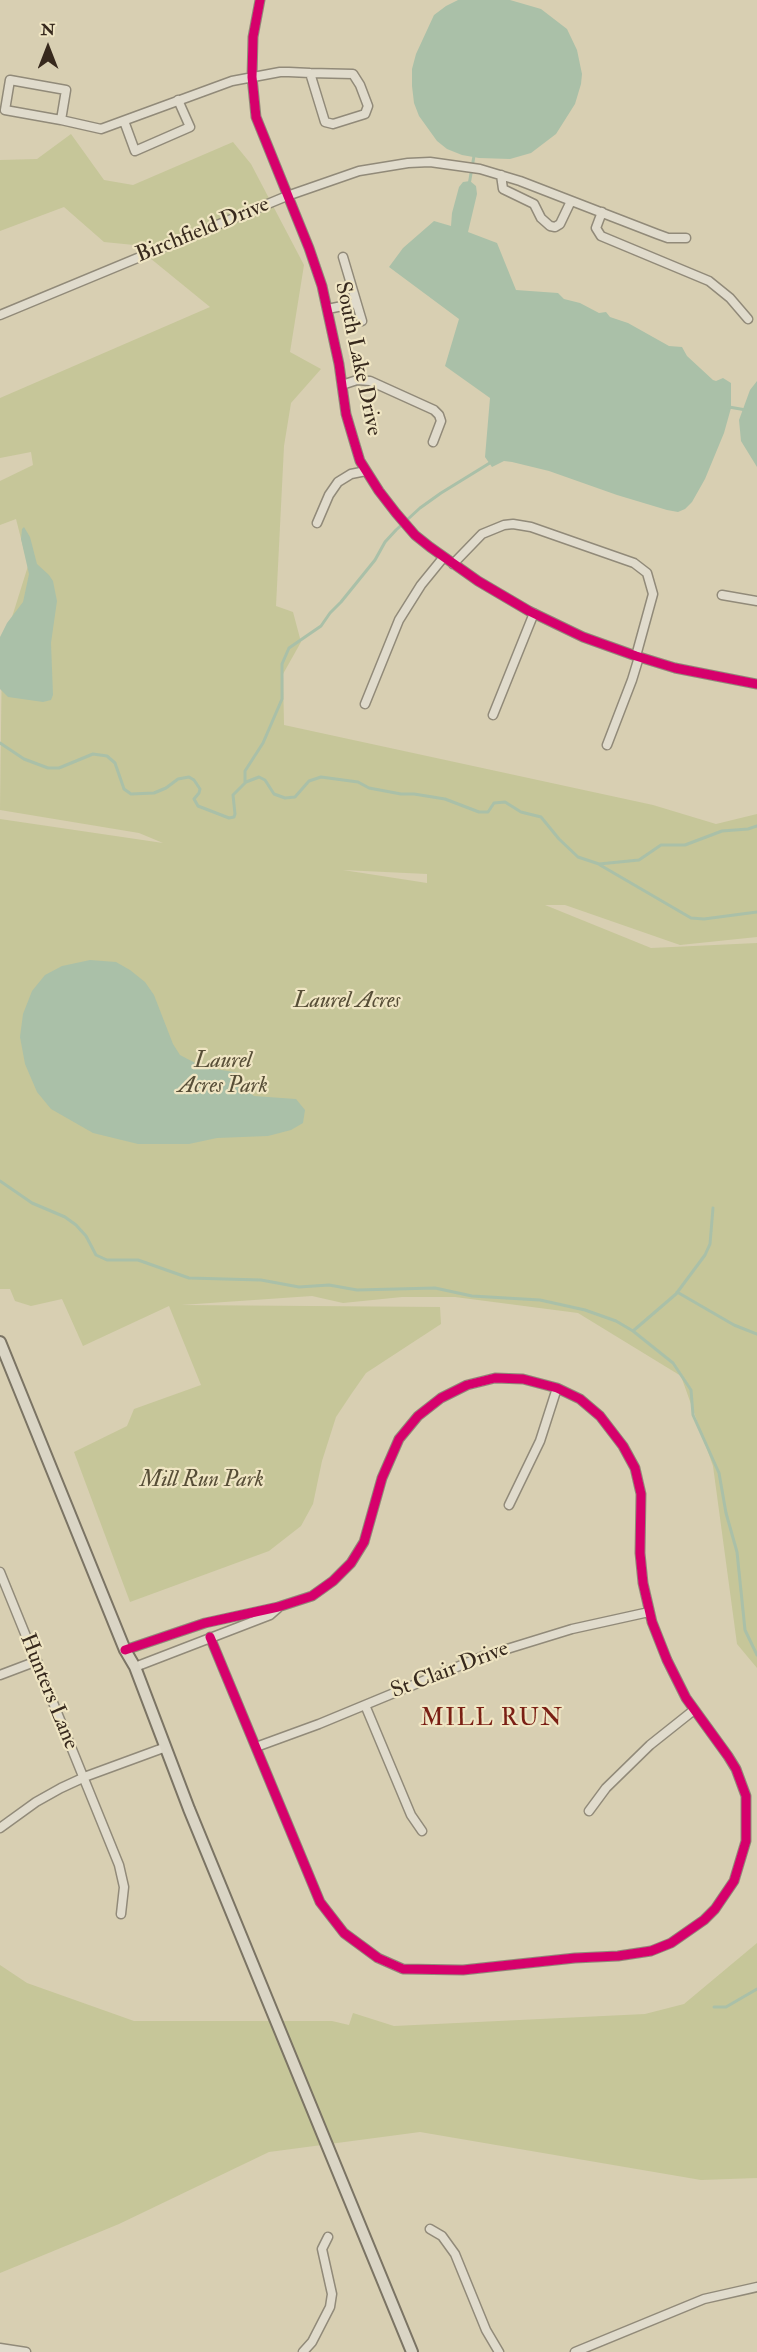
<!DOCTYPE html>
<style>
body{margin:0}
#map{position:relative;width:757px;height:2352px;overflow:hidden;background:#d8cfb2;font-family:"IM FELL Double Pica",serif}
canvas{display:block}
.north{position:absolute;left:18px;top:18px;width:60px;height:60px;-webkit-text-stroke:4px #efe5c3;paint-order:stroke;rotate:0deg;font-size:16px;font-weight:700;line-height:24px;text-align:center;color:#37291d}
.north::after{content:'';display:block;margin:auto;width:21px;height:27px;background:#37291d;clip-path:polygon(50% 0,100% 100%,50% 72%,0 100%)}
</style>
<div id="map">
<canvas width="757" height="2352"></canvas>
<div class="north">N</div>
</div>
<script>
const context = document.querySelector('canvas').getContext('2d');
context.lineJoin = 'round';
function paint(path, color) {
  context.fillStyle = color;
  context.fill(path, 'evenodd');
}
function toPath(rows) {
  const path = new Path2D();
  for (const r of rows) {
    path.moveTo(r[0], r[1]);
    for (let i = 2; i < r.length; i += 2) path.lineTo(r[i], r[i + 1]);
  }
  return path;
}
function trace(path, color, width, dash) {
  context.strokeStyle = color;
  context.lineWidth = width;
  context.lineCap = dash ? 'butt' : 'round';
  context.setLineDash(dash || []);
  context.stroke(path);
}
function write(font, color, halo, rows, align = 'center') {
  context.font = font + ' "IM FELL Double Pica",serif';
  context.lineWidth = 4.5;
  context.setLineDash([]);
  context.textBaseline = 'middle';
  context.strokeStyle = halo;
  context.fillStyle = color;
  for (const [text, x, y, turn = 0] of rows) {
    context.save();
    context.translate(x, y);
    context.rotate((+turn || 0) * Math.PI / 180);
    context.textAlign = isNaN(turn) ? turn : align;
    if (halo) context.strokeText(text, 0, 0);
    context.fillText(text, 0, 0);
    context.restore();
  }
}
const green = toPath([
 [71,134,104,180,133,185,233,142,251,164,304,265,290,352,321,369,291,403,284,446,276,606,293,612,301,642,283,674,284,725,653,805,716,824,757,814,757,937,680,945,565,905,545,905,651,948,757,943,757,1668,737,1644,713,1466,681,1376,578,1313,455,1297,402,1297,343,1303,312,1296,181,1305,440,1307,441,1324,366,1373,352,1393,336,1417,322,1461,313,1504,301,1526,269,1551,130,1602,74,1452,127,1426,134,1409,201,1385,169,1306,83,1346,62,1299,31,1306,15,1301,10,1289,0,1289,0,819,163,843,139,833,0,810,2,649,28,566,16,519,0,525,0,481,33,465,31,452,0,458,0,398,210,307,134,245,104,242,64,207,0,231,0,160,37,159],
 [343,870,427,874,427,883],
 [757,1943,757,2178,701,2180,420,2132,269,2152,119,2224,0,2273,0,1965,27,1983,134,2021,332,2021,349,2025,353,2013,394,2026,645,2014,684,2004]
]);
const water = toPath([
 [458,0,510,0,541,9,567,29,577,50,582,74,581,84,575,104,556,134,531,153,510,159,479,158,462,155,447,149,437,141,419,116,414,103,412,86,412,69,416,54,434,15,446,6],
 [470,181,476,186,477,194,468,232,497,243,516,290,558,293,564,299,580,303,599,313,606,312,610,317,628,323,669,346,682,347,687,356,713,380,716,381,723,378,731,383,731,408,724,433,705,479,692,502,685,509,678,512,667,510,617,495,549,471,512,462,504,461,492,467,485,457,490,398,445,366,459,319,389,267,403,248,434,221,451,226,452,213,459,187,463,182],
 [757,381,757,467,741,441,739,420,750,390],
 [24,527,30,537,37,564,49,575,53,581,57,601,51,643,53,695,51,700,43,702,8,697,0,689,0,637,7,623,23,602,29,574,21,539,22,529],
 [90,960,116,962,130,970,145,982,154,995,173,1044,180,1055,203,1067,240,1073,246,1089,254,1096,296,1099,305,1110,303,1123,291,1130,268,1136,217,1138,189,1144,138,1144,93,1133,51,1109,37,1092,25,1064,20,1037,23,1014,32,991,45,975,62,966]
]);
const stream = toPath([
 [469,185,474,156],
 [729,407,746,410],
 [0,743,24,759,48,768,59,768,93,754,107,756,115,763,124,789,131,794,154,793,166,788,178,779,189,777,194,780,200,789,199,793,194,799,198,806,229,818,234,817,235,814,233,795,246,782,259,777,265,780,274,794,285,798,295,797,309,781,321,777,358,782,369,788,401,794,414,794,445,799,479,812,488,812,494,803,505,802,521,812,541,817,559,839,578,857,599,864,639,860,661,845,685,845,722,831,748,829,757,826],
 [245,783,245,771,263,743,282,699,282,664,289,648,321,626,330,613,341,602,375,560,385,542,396,530,420,508,441,493,493,461],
 [600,865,691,918,704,919,757,912],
 [0,1181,32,1203,65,1217,76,1225,86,1236,96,1255,107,1260,138,1260,189,1278,261,1280,299,1287,329,1285,357,1290,435,1288,472,1296,540,1300,585,1310,616,1321,633,1331,673,1363,691,1390,693,1415,719,1473,726,1513,737,1552,745,1630,757,1655],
 [677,1292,734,1325,757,1334],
 [633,1331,676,1294,705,1255,710,1244,713,1208],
 [714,2007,726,2007,757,1989]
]);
const minor = toPath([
 [260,0,253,37,252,77,256,117,309,248,322,286,339,364,346,414,354,441,360,461,379,491,396,513,415,535,430,547,478,581,529,611,583,637,636,656,675,668,757,684],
 [10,80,66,90,61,120,5,110,10,80],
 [61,120,101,129,232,81,280,72,289,72,310,73,353,74,360,85,368,106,365,114,333,124,325,122,310,73],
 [124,121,135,151,190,127,178,100],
 [501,175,503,189,534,204,541,218,550,226,555,227,560,224,571,201],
 [602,212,596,228,601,236,709,281,730,298,748,319],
 [343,257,362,321],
 [328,309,356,303],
 [0,315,287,196,359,171,408,163,430,162,480,169,520,181,657,234,668,238,686,238],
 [342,385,357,380,370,381,434,410,439,415,441,421,433,442],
 [317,523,329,495,338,482,351,474,366,471],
 [453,564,482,534,504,525,513,524,531,527,634,563,647,573,653,594,636,656],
 [722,595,757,601],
 [365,704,399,620,421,585,443,558],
 [493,715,534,613],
 [607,745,632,680,639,657],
 [509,1505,540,1441,557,1388],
 [0,1572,119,1865,124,1887,121,1914],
 [125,1650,205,1623,278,1607,312,1596,333,1581,351,1563,364,1542,382,1478,399,1439,418,1416,441,1398,467,1385,495,1378,523,1379,557,1388,580,1399,600,1416,623,1446,635,1468,641,1494,640,1553,643,1583,652,1622,667,1660,686,1698,728,1756,736,1769,746,1796,746,1841,734,1881,715,1909,704,1920,671,1943,651,1951,618,1956,575,1958,463,1970,403,1969,378,1958,344,1933,320,1902,210,1637],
 [135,1667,270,1615,278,1608],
 [0,1675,37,1661],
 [365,1705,411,1815,422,1831],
 [256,1747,319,1724,481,1657,572,1629,649,1612],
 [589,1811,606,1788,650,1745,694,1710],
 [0,1828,36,1802,61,1788,87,1776,166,1747],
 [430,2229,442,2236,455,2254,486,2330,499,2352],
 [0,2348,26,2352],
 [303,2352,312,2342,330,2307,332,2294,322,2249,328,2237],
 [575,2352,704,2299,757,2287]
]);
const major = toPath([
 [0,1342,125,1650,135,1667,189,1809,412,2352]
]);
const cycleway = toPath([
 [260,0,253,37,252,77,256,117,309,248,322,286,339,364,346,414,354,441,360,461,379,491,396,513,415,535,430,547,478,581,529,611,583,637,636,656,675,668,757,684],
 [125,1650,205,1623,278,1607,312,1596,333,1581,351,1563,364,1542,382,1478,399,1439,418,1416,441,1398,467,1385,495,1378,523,1379,557,1388,580,1399,600,1416,623,1446,635,1468,641,1494,640,1553,643,1583,652,1622,667,1660,686,1698,728,1756,736,1769,746,1796,746,1841,734,1881,715,1909,704,1920,671,1943,651,1951,618,1956,575,1958,463,1970,403,1969,378,1958,344,1933,320,1902,210,1637]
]);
const streetNames = [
 ["Birchfield Drive",203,231,-22],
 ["South Lake Drive",357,359,78],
 ["St Clair Drive",450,1671,-21],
 ["Hunters Lane",48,1692,68]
];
const parkNames = [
 ["Laurel Acres",347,1002],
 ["Laurel",223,1062],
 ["Acres Park",223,1087],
 ["Mill Run Park",202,1481]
];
const neighbourhoodNames = [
 ["MILL RUN",492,1720]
];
paint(green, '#c6c699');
paint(water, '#aac0a8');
trace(stream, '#aac0a8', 3);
trace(minor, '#918a79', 11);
trace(major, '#7b7464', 14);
trace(minor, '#e0dbcc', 8);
trace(major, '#dad5c5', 10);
trace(cycleway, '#d6006c', 9);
write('22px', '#37291d', '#efe5c3', streetNames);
write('italic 22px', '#574e37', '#efe5c3', parkNames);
context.letterSpacing = '1.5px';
write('24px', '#7a1f14', '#efe5c3', neighbourhoodNames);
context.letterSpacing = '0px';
</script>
